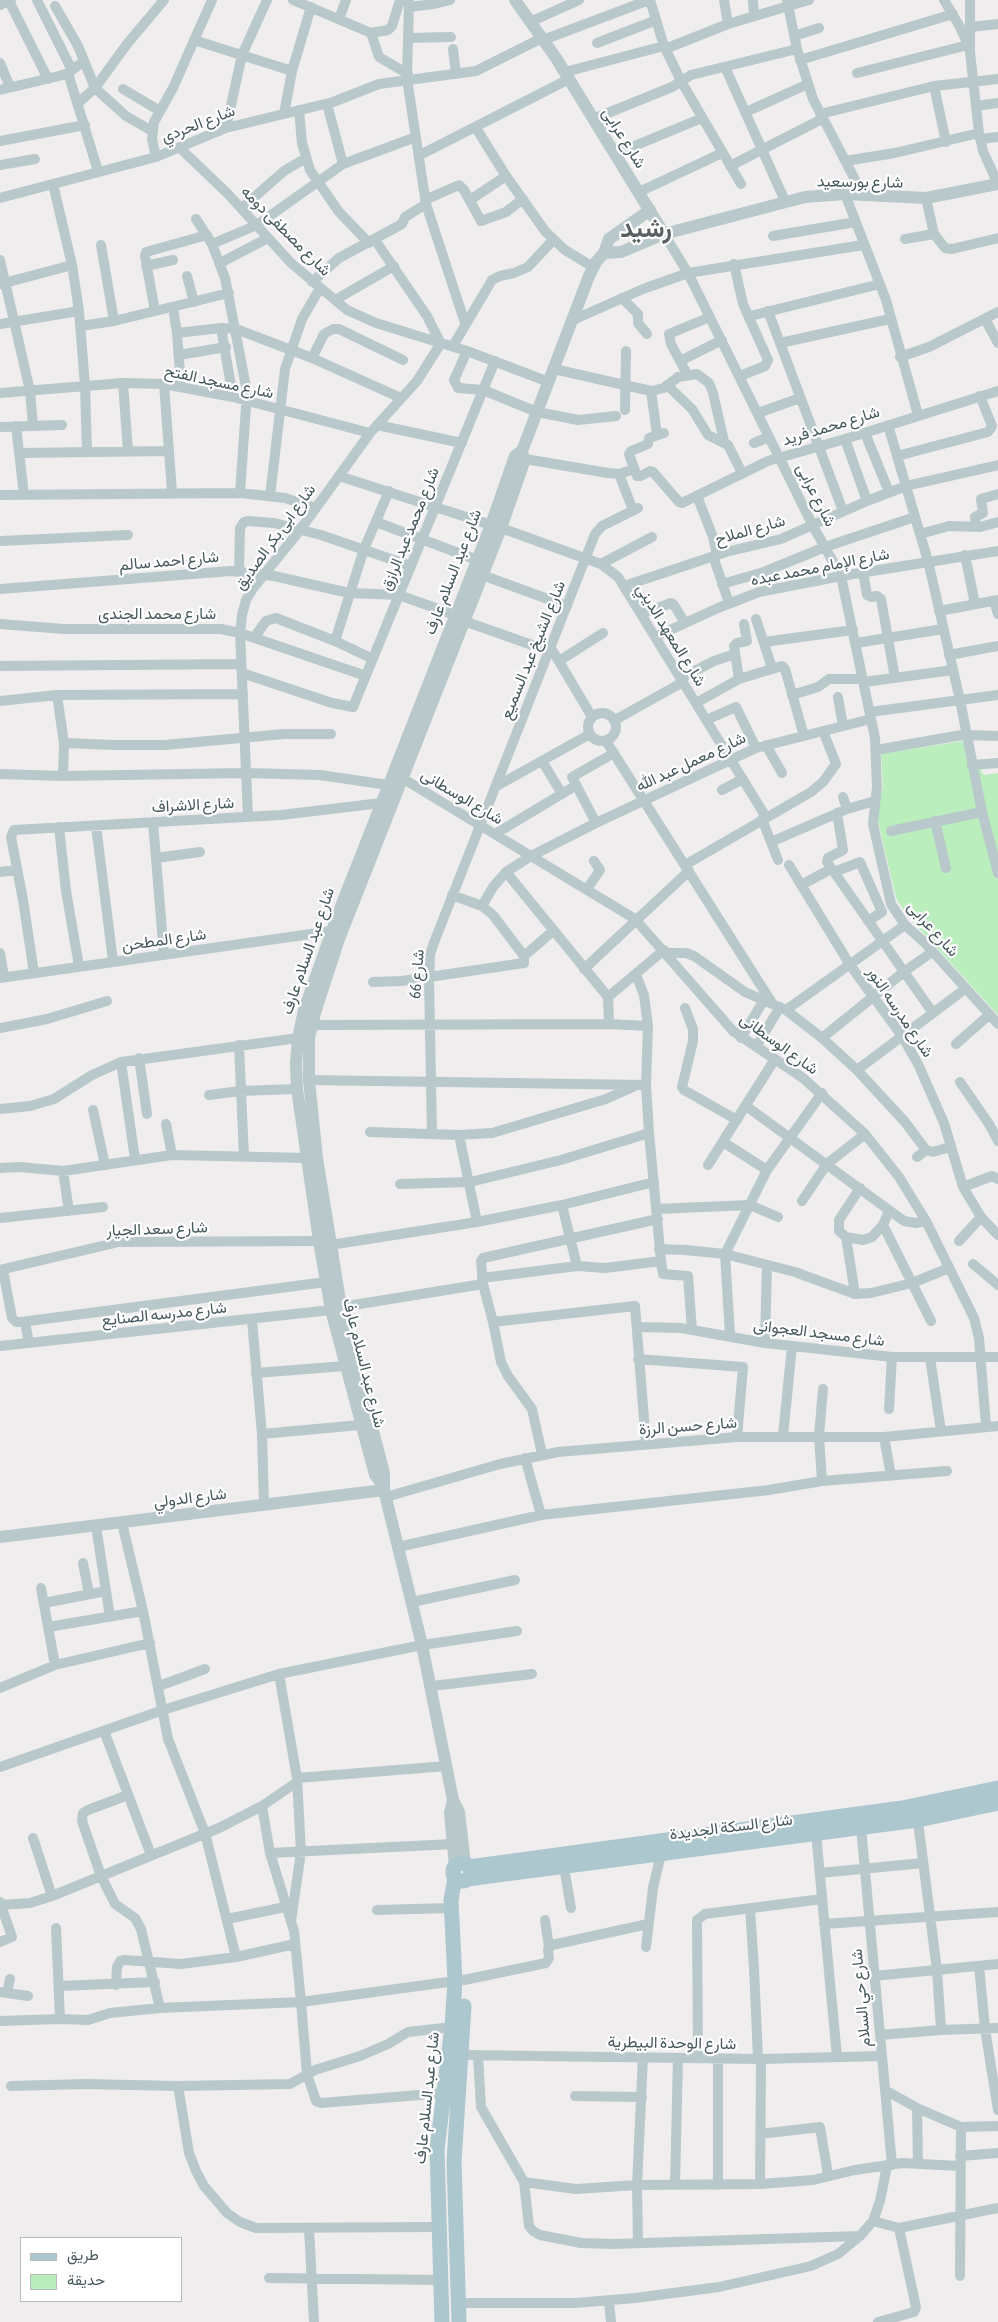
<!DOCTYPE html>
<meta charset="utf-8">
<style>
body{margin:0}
#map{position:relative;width:998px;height:2322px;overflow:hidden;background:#f0edee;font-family:"Asap Condensed",Vazirmatn,sans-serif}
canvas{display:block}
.legend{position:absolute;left:20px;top:2237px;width:162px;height:65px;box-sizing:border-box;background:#fff;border:1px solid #b5bcbd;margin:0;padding:6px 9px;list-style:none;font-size:15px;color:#45585b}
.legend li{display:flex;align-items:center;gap:10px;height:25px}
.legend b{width:25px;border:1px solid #b5bcbd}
</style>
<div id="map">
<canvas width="998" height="2322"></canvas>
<ul class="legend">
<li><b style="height:6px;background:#acc7cd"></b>طريق</li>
<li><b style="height:14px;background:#baefbd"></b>حديقة</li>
</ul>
</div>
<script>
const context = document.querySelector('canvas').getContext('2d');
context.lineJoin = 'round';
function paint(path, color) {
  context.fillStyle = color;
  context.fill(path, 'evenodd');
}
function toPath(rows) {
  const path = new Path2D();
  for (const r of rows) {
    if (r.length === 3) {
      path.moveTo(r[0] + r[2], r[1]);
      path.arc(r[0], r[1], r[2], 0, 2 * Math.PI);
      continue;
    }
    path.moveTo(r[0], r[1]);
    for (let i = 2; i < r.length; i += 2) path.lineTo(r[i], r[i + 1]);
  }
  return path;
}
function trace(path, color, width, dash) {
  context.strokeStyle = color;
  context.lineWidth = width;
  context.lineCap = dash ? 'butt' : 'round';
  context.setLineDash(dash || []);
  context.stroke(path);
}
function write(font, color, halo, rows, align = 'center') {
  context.font = font + ' "Asap Condensed",Vazirmatn,sans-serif';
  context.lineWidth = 4.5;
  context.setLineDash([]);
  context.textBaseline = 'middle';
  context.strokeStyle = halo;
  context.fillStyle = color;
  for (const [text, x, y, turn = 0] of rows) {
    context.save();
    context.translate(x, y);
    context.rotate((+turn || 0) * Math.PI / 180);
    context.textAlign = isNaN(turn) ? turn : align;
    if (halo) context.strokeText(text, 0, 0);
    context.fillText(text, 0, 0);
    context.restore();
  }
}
const green = toPath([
 [962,741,984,775,998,773,998,1015,905,913,896,898,877,817,883,786,881,754]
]);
const minor = toPath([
 [37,0,72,70],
 [293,0,371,33,379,57,408,74],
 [409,0,407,79,426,204,465,323],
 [650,0,664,46,681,81,741,184],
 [724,0,728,24],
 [753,0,754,16],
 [787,0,797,49,813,99,863,195],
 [944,0,960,27,968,45],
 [970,0,970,52,979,133,983,151,998,184],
 [9,1,48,79],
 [0,5,11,0],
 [55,6,78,46,95,88,126,116,152,131],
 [409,7,434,4,450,0],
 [339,19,346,0],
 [530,22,579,0],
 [971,27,998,24],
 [371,33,388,30,392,26,400,0],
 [794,36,819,28],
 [408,38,451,37],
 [194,40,292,71],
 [543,40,649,0],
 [597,43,654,21],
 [453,49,456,74],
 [665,49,728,24,809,0],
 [800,60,953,14],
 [0,63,10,87],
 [725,67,785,201],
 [565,72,664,46],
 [68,73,98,171],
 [857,73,968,45],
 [934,86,946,142],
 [123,89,160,111],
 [0,90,59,76,68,73,84,61],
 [78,103,95,88,127,44,164,0],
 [327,104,343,164],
 [976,106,998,103],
 [299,110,302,143,310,170,339,212,369,243],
 [746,112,808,84],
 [284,114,292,71,311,7],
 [820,114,934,86,998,79],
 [593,119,672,87,691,75,797,49],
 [226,128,242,55,267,0],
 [476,128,506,176,545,231,565,250,593,267],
 [980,139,998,137],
 [0,141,85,125],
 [180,148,228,194,291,263,347,310,376,323,467,351,549,382],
 [615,154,702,118],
 [420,155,569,79],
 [156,157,152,139,154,122,173,88,212,0],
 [845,161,895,153,979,133],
 [0,165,35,159],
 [730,166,822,119],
 [53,184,72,265,79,311,85,386,87,452],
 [639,192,722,153],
 [845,194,886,300,918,415],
 [0,198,156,157,226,128,333,102,379,84,476,71,542,38],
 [926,198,934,234,945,248,952,249,998,238],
 [425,200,459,185,464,190,481,221,506,212,523,199],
 [470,200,506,176],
 [242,208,284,171,306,158],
 [196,219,212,244,225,278,247,392,240,493],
 [664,234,688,273,813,526,841,576,875,738,877,787,873,824,891,904,905,925,924,942,998,1024],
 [773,236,856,222],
 [905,239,934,234],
 [375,240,427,316,440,342],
 [212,244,257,225,343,164,416,137],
 [101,245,114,321],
 [0,260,30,391,33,425],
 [220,263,268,238],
 [734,264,743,304,768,360,765,366,740,376],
 [146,266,173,260],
 [187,276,194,302],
 [312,282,339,258,402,224,405,217,426,204],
 [1,284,72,265],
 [622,298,638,314,638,323,647,334],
 [335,300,394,266],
 [173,308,177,333],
 [155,311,145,256,146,252,207,235],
 [768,311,843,511],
 [750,316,880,284],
 [985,319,998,343],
 [573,320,643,289,688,273,863,245],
 [0,324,79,311],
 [81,326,114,321,229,293],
 [221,328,233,397],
 [780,343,890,319],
 [453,346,492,280,500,276,514,273,528,267,553,240],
 [467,351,454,380,458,388,483,390,537,412,578,420,616,416],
 [179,355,226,347],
 [900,357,929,347,998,312],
 [312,358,324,334,333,329,339,329,403,360],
 [680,361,722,340],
 [554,369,651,391,664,388,678,377,697,374,709,383,713,393,724,441],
 [687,374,671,344,669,334,710,317],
 [123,383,128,451],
 [164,384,172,492],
 [667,385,692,409,708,435,728,445,742,473],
 [181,386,177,333,221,328,236,329,312,358,401,398],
 [651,391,657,435],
 [0,393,123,383,164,384,233,397,370,433],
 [625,410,626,351],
 [758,413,800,398],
 [377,425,462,443],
 [888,425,928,561,960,700,982,812,998,873],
 [16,426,24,495],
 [0,427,62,425],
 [664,433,649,438,648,444,631,451,629,454,637,476,641,476,650,471,653,472,679,502,682,503,768,461,845,439,998,391],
 [865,433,889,492],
 [845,439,867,501],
 [754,443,769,437],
 [19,453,169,451],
 [897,456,988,432,992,426,980,396],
 [525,459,608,473,619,474,634,469],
 [619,474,633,510],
 [339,476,491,525],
 [0,495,240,493,285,498,316,508],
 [270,496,285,369,302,319,320,288],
 [697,496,713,537,717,555],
 [376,522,477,560],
 [976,527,975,517,983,513,981,499,998,494],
 [501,528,601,564,618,577,766,817],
 [920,534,949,526,980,527,998,522],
 [0,541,128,535],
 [965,555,975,604],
 [713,556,729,603],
 [601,564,652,537],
 [239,572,240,528,244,522,248,521,274,523,321,535,411,566],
 [863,572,867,595,871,597,877,596,881,599,895,678],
 [482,575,567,606],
 [722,584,764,572,825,547,915,517],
 [624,586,726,552,781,539,867,501,906,486,998,465],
 [0,589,231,571,274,576,349,593,399,595,455,615],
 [994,601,998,614],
 [939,611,998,600],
 [641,614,671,603,674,605,685,623],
 [756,619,772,668],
 [464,621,549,651],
 [0,624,64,629,221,629,240,633,366,676],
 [655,637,718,608,759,592,841,576,998,551],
 [254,638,266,621,276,618,335,641,373,659],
 [335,641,364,549,389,491],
 [764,642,853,630],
 [856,643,943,629],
 [551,648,592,717],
 [949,655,998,646],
 [559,661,603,633],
 [0,666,241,664],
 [242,673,332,703,353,707,495,361],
 [681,678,714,661,735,654],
 [739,679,734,646,737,643,747,641,744,624],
 [864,682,953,670],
 [57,695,64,743,63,776],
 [792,695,818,687,829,679,863,679],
 [838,697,843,726],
 [0,701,57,695,243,694],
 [696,703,739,679,782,666,785,669,804,736],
 [870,712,998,695],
 [602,727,14],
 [615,720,683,682],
 [706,720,736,707,756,748],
 [606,741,772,1003],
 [64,743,115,745,165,745,284,734,331,734],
 [766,745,782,773],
 [876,750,962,735,998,736],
 [542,761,562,794],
 [972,765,998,763],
 [0,774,63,776,246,773,320,775,388,785],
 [402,778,635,919,733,1031,803,1078,865,1134,899,1177,926,1221,974,1318,979,1338,986,1427],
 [495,787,590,734],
 [722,790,743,779],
 [843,797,847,809],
 [837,813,843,850,828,858,827,862,933,1013],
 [248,817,240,633,242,615,246,600,254,587,300,530,370,433,417,381,441,343],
 [762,819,778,860],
 [935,821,946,868],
 [153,822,164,955],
 [596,823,572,777,614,753],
 [96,826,113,961],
 [59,827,66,891,79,966],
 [891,831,982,812],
 [495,834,575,786],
 [771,842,847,809,875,801],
 [156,858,200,852],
 [685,865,811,792,823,782,836,764,823,731],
 [789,865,850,965,902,1036,918,1064,944,1123,963,1187,981,1217,998,1235],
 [0,872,17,870],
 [506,872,608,997,609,1024],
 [834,872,860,862,882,912,868,921],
 [801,885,831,869],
 [587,889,600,870,594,861],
 [482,906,493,887,506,872,531,856,596,823,756,748,871,719],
 [0,953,4,977],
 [667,953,686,953,694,956,745,992,786,1010,822,1038,857,1070,905,1122,926,1150,933,1152,950,1147],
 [524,956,553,931],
 [584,969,689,871],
 [34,973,23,900,11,837,14,830,281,815,381,803],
 [636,975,644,995,648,1026],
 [0,978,332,931],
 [373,982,402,981,524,963,524,956,493,915,482,906,452,895],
 [608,997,664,950],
 [685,1008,693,1029,693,1041,682,1087,684,1090,737,1120],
 [786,1010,905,925],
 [311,1025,609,1024,648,1026,646,1085,649,1133,661,1261,605,1268,577,1266,482,1278],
 [0,1028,47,1019,107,1001],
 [741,1038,767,995],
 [822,1038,905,971,932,952],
 [956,1044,989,1015],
 [239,1045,244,1157],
 [756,1047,780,1007],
 [139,1058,147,1114],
 [121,1062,135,1159],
 [857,1070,965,989],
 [309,1080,646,1085],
 [960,1082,989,1124,998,1141],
 [209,1095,240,1091,297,1089],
 [746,1106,904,1221,916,1223,926,1221],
 [0,1109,30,1106,54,1099,92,1075,121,1062,298,1038],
 [93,1110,105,1165],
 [166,1124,172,1155],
 [370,1132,459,1135,492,1133,606,1099,635,1086],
 [432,1134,429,977,430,955,433,945,595,534,602,526,638,508],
 [459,1135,477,1222],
 [723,1142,767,1170],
 [917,1157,926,1150],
 [708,1165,775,1059],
 [0,1168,20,1167,63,1171,172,1155,307,1158],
 [63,1171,69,1211],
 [400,1184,470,1182,561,1160,649,1133],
 [963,1187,992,1176,998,1179],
 [860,1188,839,1220,839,1231,846,1237,863,1240,872,1237,883,1225],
 [802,1201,827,1164,865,1134],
 [562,1205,577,1266],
 [656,1209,750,1205,778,1217],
 [889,1211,883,1225,931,1321],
 [0,1218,103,1207],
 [846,1237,855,1294],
 [959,1241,981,1217],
 [330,1245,477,1222,562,1205,654,1182],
 [659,1249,685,1250,725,1254,795,1272,855,1294,871,1293,912,1283,949,1268],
 [661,1261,663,1274,688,1276,692,1330],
 [973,1264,998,1285],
 [0,1270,119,1242,319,1241],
 [3,1270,12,1318,16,1322,21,1322,326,1282],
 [341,1307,483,1284],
 [252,1320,262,1434,264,1504],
 [25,1322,29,1343],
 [493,1322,635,1306,646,1444],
 [637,1327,681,1328,765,1343,892,1357,998,1357],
 [730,1336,725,1254,767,1170,822,1093],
 [765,1343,767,1265],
 [0,1346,331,1310],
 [930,1358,941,1431],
 [638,1359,743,1367,737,1437],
 [256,1373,345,1366],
 [889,1409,892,1357],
 [262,1434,360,1425],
 [783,1436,792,1346],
 [884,1437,891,1476],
 [542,1454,532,1409,508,1376,501,1362,493,1322,483,1284,481,1261,483,1258,658,1219],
 [525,1458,541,1515],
 [822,1481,819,1436,823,1389],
 [386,1497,500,1464,558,1452,737,1437,884,1437,998,1426],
 [122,1523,143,1611,168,1739,205,1833,236,1957],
 [96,1526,110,1617],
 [398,1547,541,1515,769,1490,822,1481,947,1471],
 [83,1563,89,1594],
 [41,1588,55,1665],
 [412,1602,515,1580],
 [44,1603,106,1591],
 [48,1627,143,1611],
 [279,1674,297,1778,301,1852,291,1921],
 [159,1686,205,1669],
 [432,1686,532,1674],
 [0,1688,55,1665,150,1643],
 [104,1731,151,1855],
 [0,1767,163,1710,279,1674,422,1645,517,1631],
 [297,1778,447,1766],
 [128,1795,88,1810,83,1813,82,1821,101,1876,115,1904,135,1918,141,1929,160,2008],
 [262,1806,270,1853,294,1931,301,2002,455,1981],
 [917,1814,937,1970,941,2030],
 [861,1827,892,2165],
 [816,1833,837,2057],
 [33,1838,52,1896],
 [270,1853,453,1844],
 [564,1867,571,1908],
 [820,1873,923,1863],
 [0,1902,12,1937,0,1942],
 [0,1905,30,1903,52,1896,219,1828,262,1806,297,1782],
 [750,1908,754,1968,758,2059],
 [377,1910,451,1908],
 [227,1919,285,1907],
 [545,1920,549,1947],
 [824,1924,998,1912],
 [56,1928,60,2019],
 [646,1947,653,1888,661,1854],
 [979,1966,985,2029,998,2110],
 [874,1976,998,1964],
 [464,1980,546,1963,549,1958,548,1949,552,1945,648,1924],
 [116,1985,117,1967,120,1961,125,1960,181,1964,236,1957,295,1944],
 [59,1986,155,1982],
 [0,1992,28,1996],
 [7,1993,10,1979],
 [0,2021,60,2019,88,2020,110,2013,160,2008,301,2002,307,2074,316,2101,321,2103,444,2093],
 [880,2035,941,2030,998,2028],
 [462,2055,761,2059,882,2056],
 [478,2055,481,2107,524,2182,576,2189,637,2185,760,2184,813,2180,855,2170,902,2163,959,2166],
 [698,2058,697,1920,705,1914,822,1899],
 [11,2086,85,2084,178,2086,290,2084,315,2070,360,2056,388,2044,408,2032,452,2027],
 [178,2086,189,2153,196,2171,204,2186,227,2213,240,2222,256,2228,438,2227],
 [885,2090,917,2108,961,2127,998,2126],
 [575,2096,642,2097],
 [917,2108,918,2163],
 [760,2134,820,2127,828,2175],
 [960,2156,998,2153],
 [524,2182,529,2226,533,2231,540,2235,581,2243,613,2244,860,2236],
 [760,2184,761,2059],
 [675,2185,678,2058],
 [718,2185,718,2058],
 [873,2221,899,2228,998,2208],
 [309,2228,314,2322],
 [638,2243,637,2185,643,2057],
 [960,2276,961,2127],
 [269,2278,440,2280],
 [609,2301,611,2322],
 [459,2303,575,2303,635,2298,719,2287,811,2266,838,2254,860,2236,873,2221,880,2201,887,2166],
 [878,2322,914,2312,916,2307,899,2228]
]);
const tertiary = toPath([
 [515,0,556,58,664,234],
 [604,253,621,252,664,234,805,197,845,194,926,198,998,184],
 [383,1485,375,1475,331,1310,319,1241,297,1089,296,1063,298,1038,304,1010,338,914,491,525,515,456,522,451],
 [0,1537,384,1490],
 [453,1800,450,1813,455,1867],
 [465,1864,459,1812,453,1800,422,1645,384,1490,384,1473,341,1307,317,1158,309,1080,309,1038,315,1013,339,939,501,528,524,462,522,451,589,276,596,262,604,253,609,239,650,210]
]);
const primary = toPath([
 [462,1872,9],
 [469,1867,902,1808,998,1788],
 [467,1879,918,1820,998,1803],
 [442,2322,437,2149,452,2027,455,1981,451,1900,455,1878],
 [459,2322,454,2162,464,2006]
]);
const streetNames = [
 ["شارع الحردي",198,124,-21],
 ["شارع عرابى",624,138,58],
 ["شارع بورسعيد",860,182,1],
 ["شارع مصطفى دومه",286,231,45],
 ["شارع مسجد الفتح",219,382,12],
 ["شارع محمد فريد",831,426,-17],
 ["شارع عرابى",816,495,63],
 ["شارع محمد عبد الرازق",410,529,-68],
 ["شارع الملاح",750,530,-16],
 ["شارع ابى بكر الصديق",275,537,-54],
 ["شارع احمد سالم",169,561,-5],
 ["شارع الإمام محمد عبده",820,567,-11],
 ["شارع عبد السلام عارف",453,572,-69],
 ["شارع محمد الجندى",157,614],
 ["شارع المعهد الديني",671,635,58],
 ["شارع الشيخ عبد السميع",533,650,-68],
 ["شارع معمل عبد الله",691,762,-25],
 ["شارع الوسطانى",462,797,31],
 ["شارع الاشراف",193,805,-3],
 ["شارع عرابى",933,929,48],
 ["شارع المطحن",164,940,-8],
 ["شارع عبد السلام عارف",308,951,-71],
 ["شارع 66",417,974,-86],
 ["شارع مدرسه النور",900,1012,56],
 ["شارع الوسطانى",779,1044,36],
 ["شارع سعد الجيار",157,1229,-2],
 ["شارع مدرسه الصنايع",164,1314,-6],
 ["شارع مسجد العجوانى",819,1333,7],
 ["شارع عبد السلام عارف",364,1363,76],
 ["شارع حسن الرزة",688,1426,-4],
 ["شارع الدولي",190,1498,-7],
 ["شارع السكة الجديدة",731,1827,-7],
 ["شارع حي السلام",861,1998,-95],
 ["شارع الوحدة البيطرية",672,2043,1],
 ["شارع عبد السلام عارف",427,2098,-84]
];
const townNames = [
 ["رشيد",646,229]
];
paint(green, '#baefbd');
trace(minor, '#b8c8cb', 10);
trace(tertiary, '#b8c8cb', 12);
trace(primary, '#acc7cd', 15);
write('16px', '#45585b', '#fff', streetNames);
write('bold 26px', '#5a6062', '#fff', townNames);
</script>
